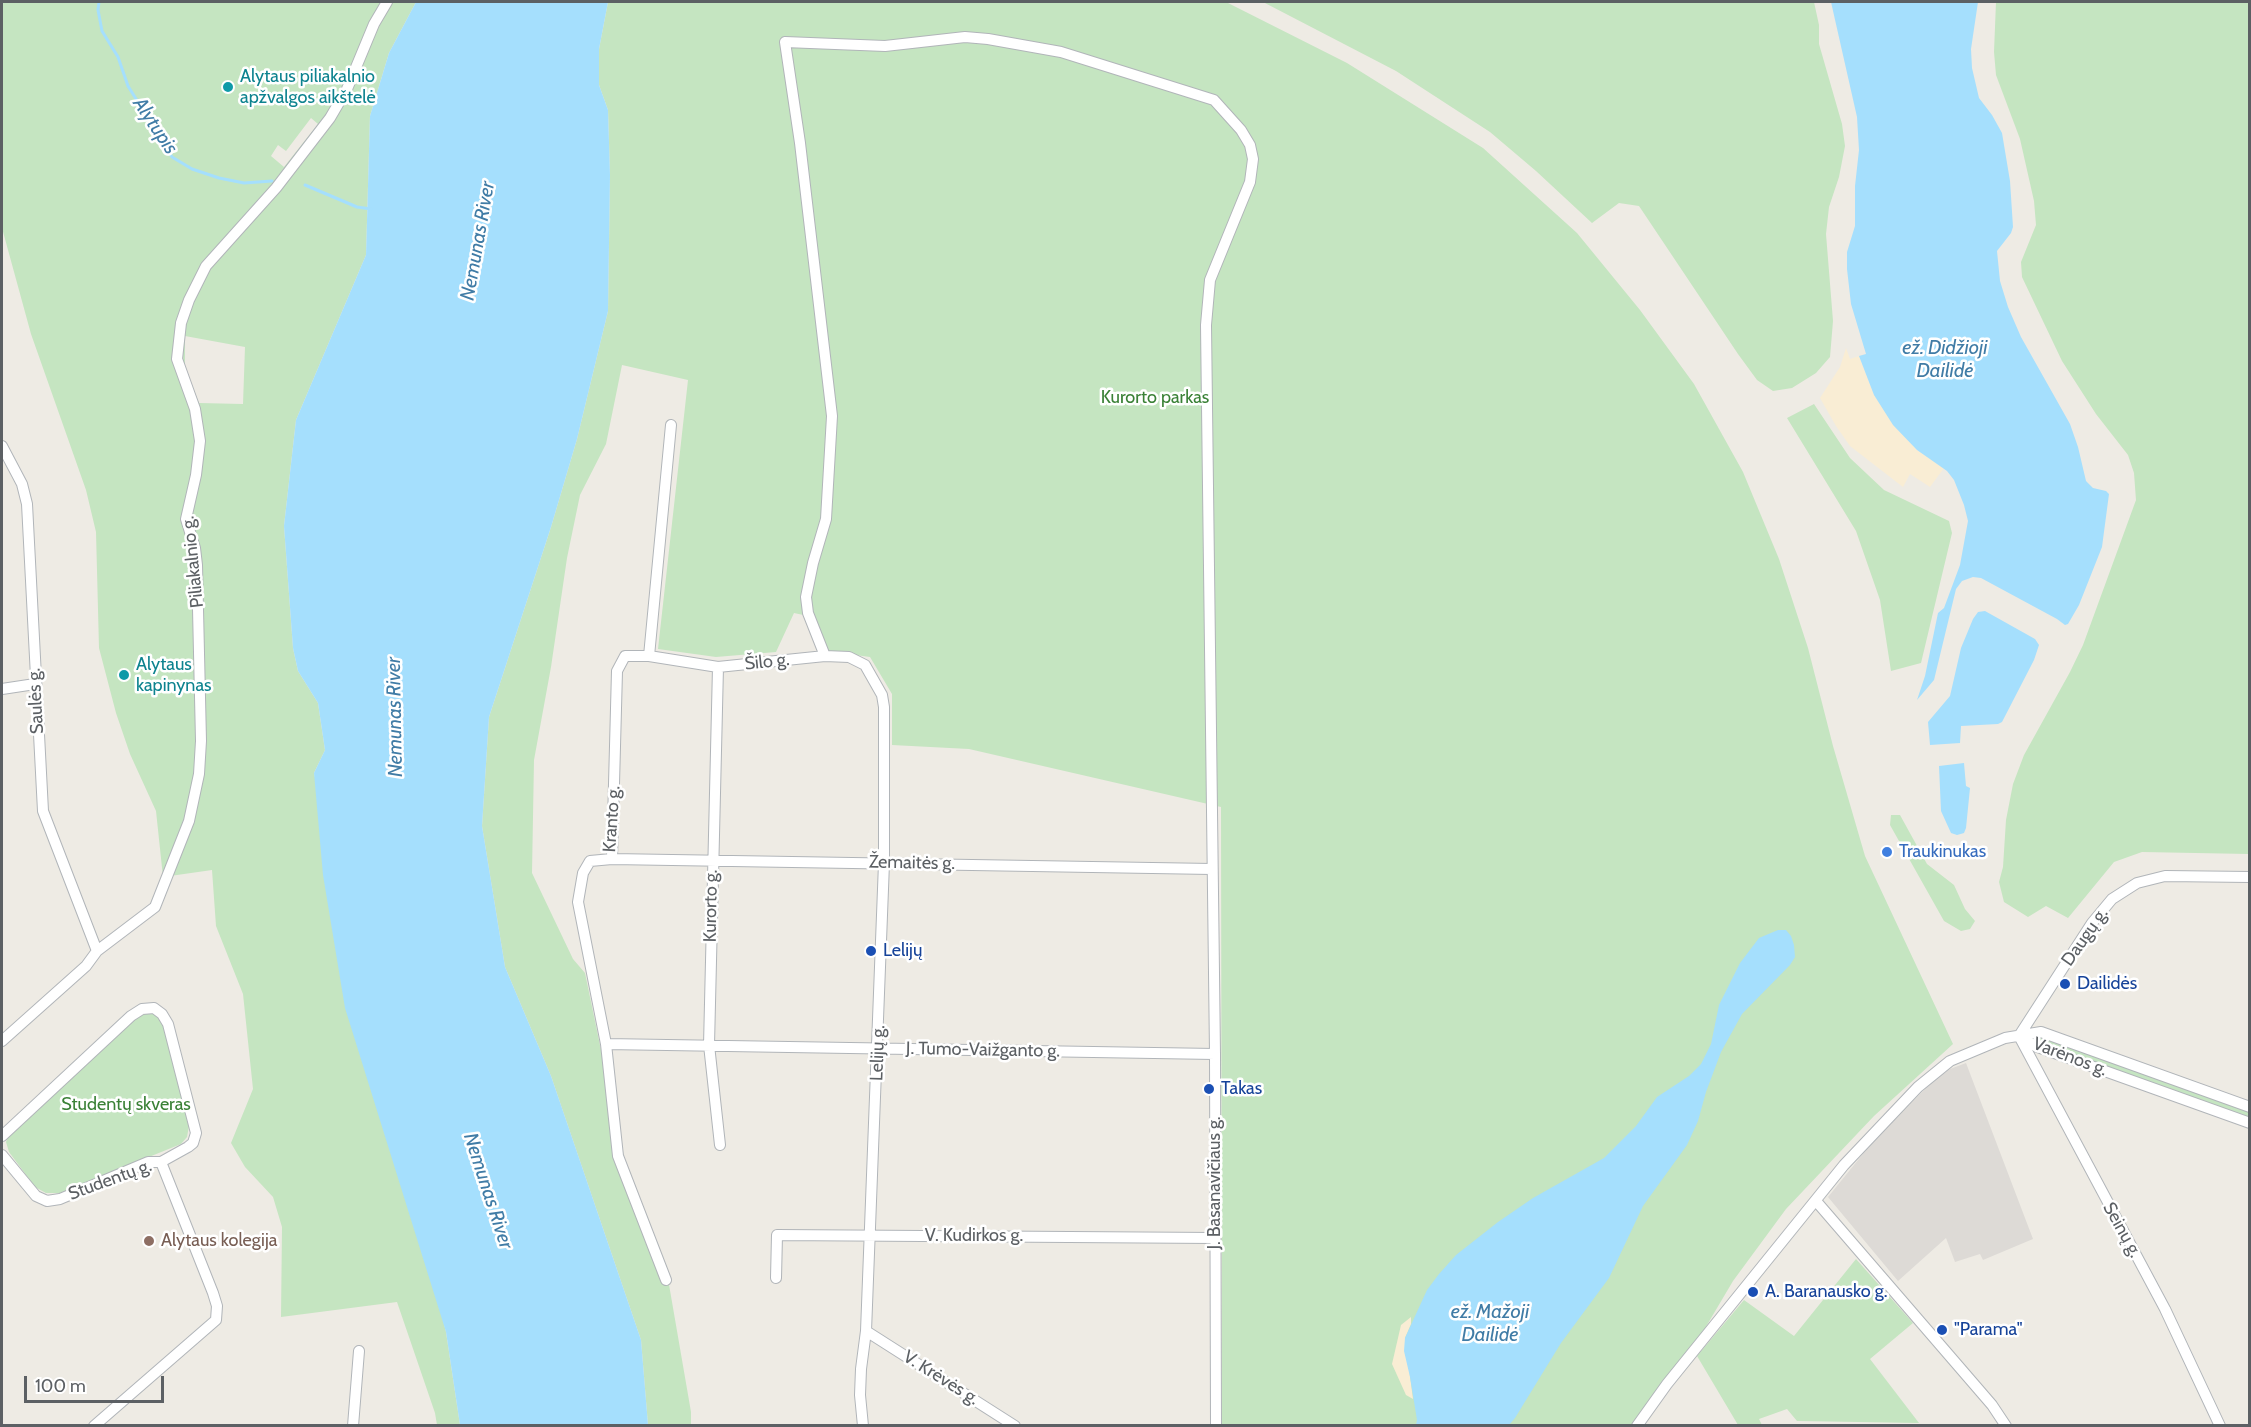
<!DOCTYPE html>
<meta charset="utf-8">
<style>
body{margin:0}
#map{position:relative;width:2251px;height:1427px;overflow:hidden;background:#eeebe4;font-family:Cabin,sans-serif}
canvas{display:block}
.frame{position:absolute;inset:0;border:3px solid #5c6064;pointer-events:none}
.scale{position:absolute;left:24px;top:1376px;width:140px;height:27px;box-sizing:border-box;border:3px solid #5c6064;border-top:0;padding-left:8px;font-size:18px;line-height:21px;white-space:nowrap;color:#5c6064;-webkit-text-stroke:4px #fff;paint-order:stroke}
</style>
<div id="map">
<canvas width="2251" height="1427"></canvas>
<div class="frame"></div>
<div class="scale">100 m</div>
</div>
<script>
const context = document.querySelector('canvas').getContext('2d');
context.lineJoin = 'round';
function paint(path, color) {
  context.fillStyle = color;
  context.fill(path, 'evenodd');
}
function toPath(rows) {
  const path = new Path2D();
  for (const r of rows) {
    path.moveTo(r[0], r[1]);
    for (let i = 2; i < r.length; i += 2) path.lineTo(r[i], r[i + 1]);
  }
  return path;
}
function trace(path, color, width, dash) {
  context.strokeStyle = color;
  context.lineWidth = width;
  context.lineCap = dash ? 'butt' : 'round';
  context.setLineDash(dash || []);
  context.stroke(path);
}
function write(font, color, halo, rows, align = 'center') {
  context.font = font + ' Cabin,sans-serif';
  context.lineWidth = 5;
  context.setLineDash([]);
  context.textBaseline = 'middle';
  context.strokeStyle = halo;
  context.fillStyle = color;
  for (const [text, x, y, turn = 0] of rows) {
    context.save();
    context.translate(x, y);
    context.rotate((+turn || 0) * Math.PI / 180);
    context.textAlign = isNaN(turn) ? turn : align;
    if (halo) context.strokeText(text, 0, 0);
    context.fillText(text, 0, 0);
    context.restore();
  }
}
const industrial = toPath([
 [1966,1063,2033,1239,1983,1260,1980,1254,1955,1262,1946,1238,1898,1281,1828,1197,1871,1144,1933,1081,1950,1069]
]);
const green = toPath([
 [2,2,416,2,389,53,370,116,366,255,296,420,284,526,293,648,298,671,318,703,325,750,314,773,446,1332,460,1425,437,1425,435,1413,397,1302,281,1317,282,1227,273,1197,245,1167,231,1143,253,1089,243,994,216,926,212,870,163,877,156,811,130,754,116,713,99,648,96,532,86,490,31,334,2,228],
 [311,118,318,124,284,167,271,156,278,145,286,151],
 [185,336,245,347,243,404,199,403,185,367],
 [608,2,1226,2,1347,63,1483,148,1577,233,1640,310,1694,384,1743,472,1779,559,1808,648,1833,746,1865,856,1953,1044,1874,1116,1786,1209,1733,1281,1704,1330,1631,1425,1222,1425,1221,807,969,749,892,745,892,694,870,657,826,651,808,616,794,613,776,652,716,657,658,649,688,380,622,365,606,444,580,495,567,558,551,667,534,760,532,873,573,959,585,973,623,1156,667,1273,691,1412,691,1425,648,1425,641,1340,551,1076,505,967,482,826,489,717,551,527,577,439,608,311,610,175,608,110,599,85,599,49],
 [1263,2,1814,2,1819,25,1819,44,1842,124,1845,146,1839,177,1829,207,1826,234,1833,321,1830,357,1816,373,1792,388,1773,391,1757,380,1738,354,1639,206,1619,203,1592,223,1536,171,1490,132,1396,71],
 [1996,2,2249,2,2249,854,2142,852,2114,862,2068,918,2046,906,2028,917,2004,902,1999,882,2003,867,2006,820,2013,784,2024,755,2070,672,2083,645,2136,500,2134,473,2128,455,2096,414,2062,361,2022,277,2021,262,2036,225,2034,201,2020,139,1996,75,1994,52],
 [1814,404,1850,458,1884,490,1949,521,1952,533,1921,663,1891,671,1880,600,1856,531,1787,418],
 [1891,815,1900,815,1927,864,1954,885,1965,909,1975,921,1970,929,1961,931,1944,921,1890,825],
 [146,1012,154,1013,164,1021,189,1126,187,1137,181,1144,60,1193,46,1193,35,1187,9,1152,6,1142,10,1133,139,1016],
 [2040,1037,2249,1112,2249,1119,2036,1042,2036,1038],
 [1856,1259,1913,1323,1870,1359,1919,1423,1797,1421,1787,1409,1759,1419,1762,1425,1738,1425,1697,1356,1744,1300,1794,1336]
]);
const sand = toPath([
 [1846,348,1850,359,1859,356,1874,395,1917,450,1944,468,1930,487,1910,474,1903,487,1850,446,1836,426,1820,398,1840,367],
 [1411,1317,1411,1324,1405,1338,1413,1399,1406,1395,1392,1364,1401,1325]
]);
const water = toPath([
 [416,2,608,2,599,49,599,85,608,110,610,175,608,311,577,439,551,527,489,717,482,826,505,967,551,1076,641,1340,648,1425,460,1425,446,1332,345,1008,323,875,314,773,325,750,318,703,298,671,293,648,284,526,296,420,366,255,370,116,389,53],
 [1831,2,1978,2,1971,49,1972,68,1979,98,1992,115,2002,133,2010,181,2013,227,2011,233,1997,251,2000,281,2008,307,2021,337,2070,424,2078,447,2086,481,2093,488,2106,491,2109,494,2102,547,2079,605,2068,624,2065,625,2057,619,1981,578,1973,577,1962,581,1956,589,1934,680,1917,700,1925,676,1938,613,1944,608,1960,565,1968,521,1964,505,1954,480,1947,471,1917,450,1893,425,1874,395,1859,356,1866,354,1851,304,1847,269,1847,252,1855,226,1855,186,1859,150,1857,117],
 [1985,611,2035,639,2039,645,2034,660,2002,722,1998,724,1961,726,1960,743,1930,745,1928,722,1950,696,1961,648,1973,619,1978,612],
 [1964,763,1966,786,1970,788,1966,828,1964,833,1957,835,1951,833,1941,811,1939,766],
 [1778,930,1786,930,1791,936,1794,945,1795,957,1790,965,1742,1014,1721,1052,1706,1092,1698,1121,1687,1145,1643,1206,1609,1278,1561,1343,1515,1418,1509,1425,1416,1425,1417,1420,1410,1377,1404,1351,1405,1338,1427,1290,1439,1274,1456,1255,1498,1222,1533,1198,1604,1158,1636,1126,1657,1097,1689,1076,1701,1064,1711,1044,1719,1005,1740,963,1759,938]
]);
const stream = toPath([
 [99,2,98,10,102,31,118,57,128,86,172,157,192,169,219,178,244,183,272,181],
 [305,185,357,207,371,209]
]);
const minor = toPath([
 [2,446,22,484,27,504,43,811,97,951],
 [649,656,718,667,825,656,849,657,865,665,882,695,884,707,884,863,866,1331,861,1369,860,1395,863,1426],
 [825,656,808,613,806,597,813,563,826,519,832,416,800,143,785,42,885,46,965,37,988,39,1061,52,1214,100,1241,130,1250,145,1253,159,1250,182,1210,280,1206,325,1215,1054,1216,1426],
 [718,667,709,1045,720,1145],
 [2,689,35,684],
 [612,859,1212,869],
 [2019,1036,2165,1309,2220,1426],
 [2019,1036,2092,923,2112,899,2137,883,2165,876,2250,877],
 [2022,1037,2035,1046,2250,1123],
 [2,1041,86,966,97,951,155,907,189,821,199,774,201,741,197,565,195,548,186,519,196,475,200,441,195,409,177,359,181,323,189,300,206,266,276,188,330,118,347,89,374,24,387,2],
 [606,1044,1215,1054],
 [2,1136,131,1016,142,1009,154,1008,162,1014,168,1024,196,1133,193,1143,188,1147,161,1162],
 [2,1155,36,1196,47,1201,60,1199,148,1162,161,1162,213,1293,217,1306,216,1320,94,1426],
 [1816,1201,1992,1405,2006,1426],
 [776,1278,777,1235,1215,1238],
 [666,1280,618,1156,606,1044,578,902,583,873,590,861,612,859,617,671,625,656,649,656,671,425],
 [866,1331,1015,1426],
 [353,1426,359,1351],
 [1637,1426,1667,1384,1844,1165,1918,1087,1950,1061,2005,1038,2041,1032,2250,1107]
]);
const markers = [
 [228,87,6,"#0f9aa8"],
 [124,675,6,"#0f9aa8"],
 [1887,852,6,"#3f7fe0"],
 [871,951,6,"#1a4fb4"],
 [2065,984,6,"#1a4fb4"],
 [1209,1089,6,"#1a4fb4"],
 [149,1241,6,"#8d6e63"],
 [1753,1292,6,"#1a4fb4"],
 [1942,1330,6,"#1a4fb4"]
];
const cultureNames = [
 ["Alytaus piliakalnio",240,77],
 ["apžvalgos aikštelė",240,98],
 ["Alytaus",136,665],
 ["kapinynas",136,686]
];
const parkNames = [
 ["Kurorto parkas",1155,398],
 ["Studentų skveras",126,1105]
];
const streetNames = [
 ["Piliakalnio g.",193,562,-96],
 ["Šilo g.",767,662,-6],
 ["Saulės g.",36,701,-93],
 ["Kranto g.",612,819,-86],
 ["Žemaitės g.",912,863,1],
 ["Kurorto g.",711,906,-89],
 ["Daugų g.",2085,937,-55],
 ["J. Tumo-Vaižganto g.",983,1050,1],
 ["Lelijų g.",878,1053,-88],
 ["Varėnos g.",2070,1057,21],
 ["Studentų g.",110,1180,-20],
 ["J. Basanavičiaus g.",1215,1183,-90],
 ["Seinų g.",2122,1230,61],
 ["V. Kudirkos g.",974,1236],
 ["V. Krėvės g.",941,1378,32]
];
const shopNames = [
 ["Traukinukas",1899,852]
];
const transitNames = [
 ["Lelijų",883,951],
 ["Dailidės",2077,984],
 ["Takas",1221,1089],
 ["A. Baranausko g.",1765,1292],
 ["\"Parama\"",1954,1330]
];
const educationNames = [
 ["Alytaus kolegija",161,1241]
];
const waterNames = [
 ["Alytupis",155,126,56],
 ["Nemunas River",478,241,-80],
 ["ež. Didžioji",1945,348],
 ["Dailidė",1945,371],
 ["Nemunas River",395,717,-91],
 ["Nemunas River",488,1191,72],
 ["ež. Mažoji",1490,1312],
 ["Dailidė",1490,1335]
];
paint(industrial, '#dddad6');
paint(green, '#c5e5c1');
paint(sand, '#f9edd4');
paint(water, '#a5dffd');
trace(stream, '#a5dffd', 3);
trace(minor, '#b1b5b9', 12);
trace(minor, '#fff', 10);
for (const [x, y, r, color] of markers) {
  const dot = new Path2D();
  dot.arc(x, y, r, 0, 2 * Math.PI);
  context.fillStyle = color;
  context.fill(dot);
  trace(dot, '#fff', 2);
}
write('18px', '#0d838f', '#fff', cultureNames, 'left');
write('18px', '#3a8136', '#fff', parkNames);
write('18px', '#5c6064', '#fff', streetNames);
write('18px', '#366cbe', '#fff', shopNames, 'left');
write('18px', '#164399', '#fff', transitNames, 'left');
write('18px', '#785e54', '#fff', educationNames, 'left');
write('italic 20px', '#407ca6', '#fff', waterNames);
</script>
